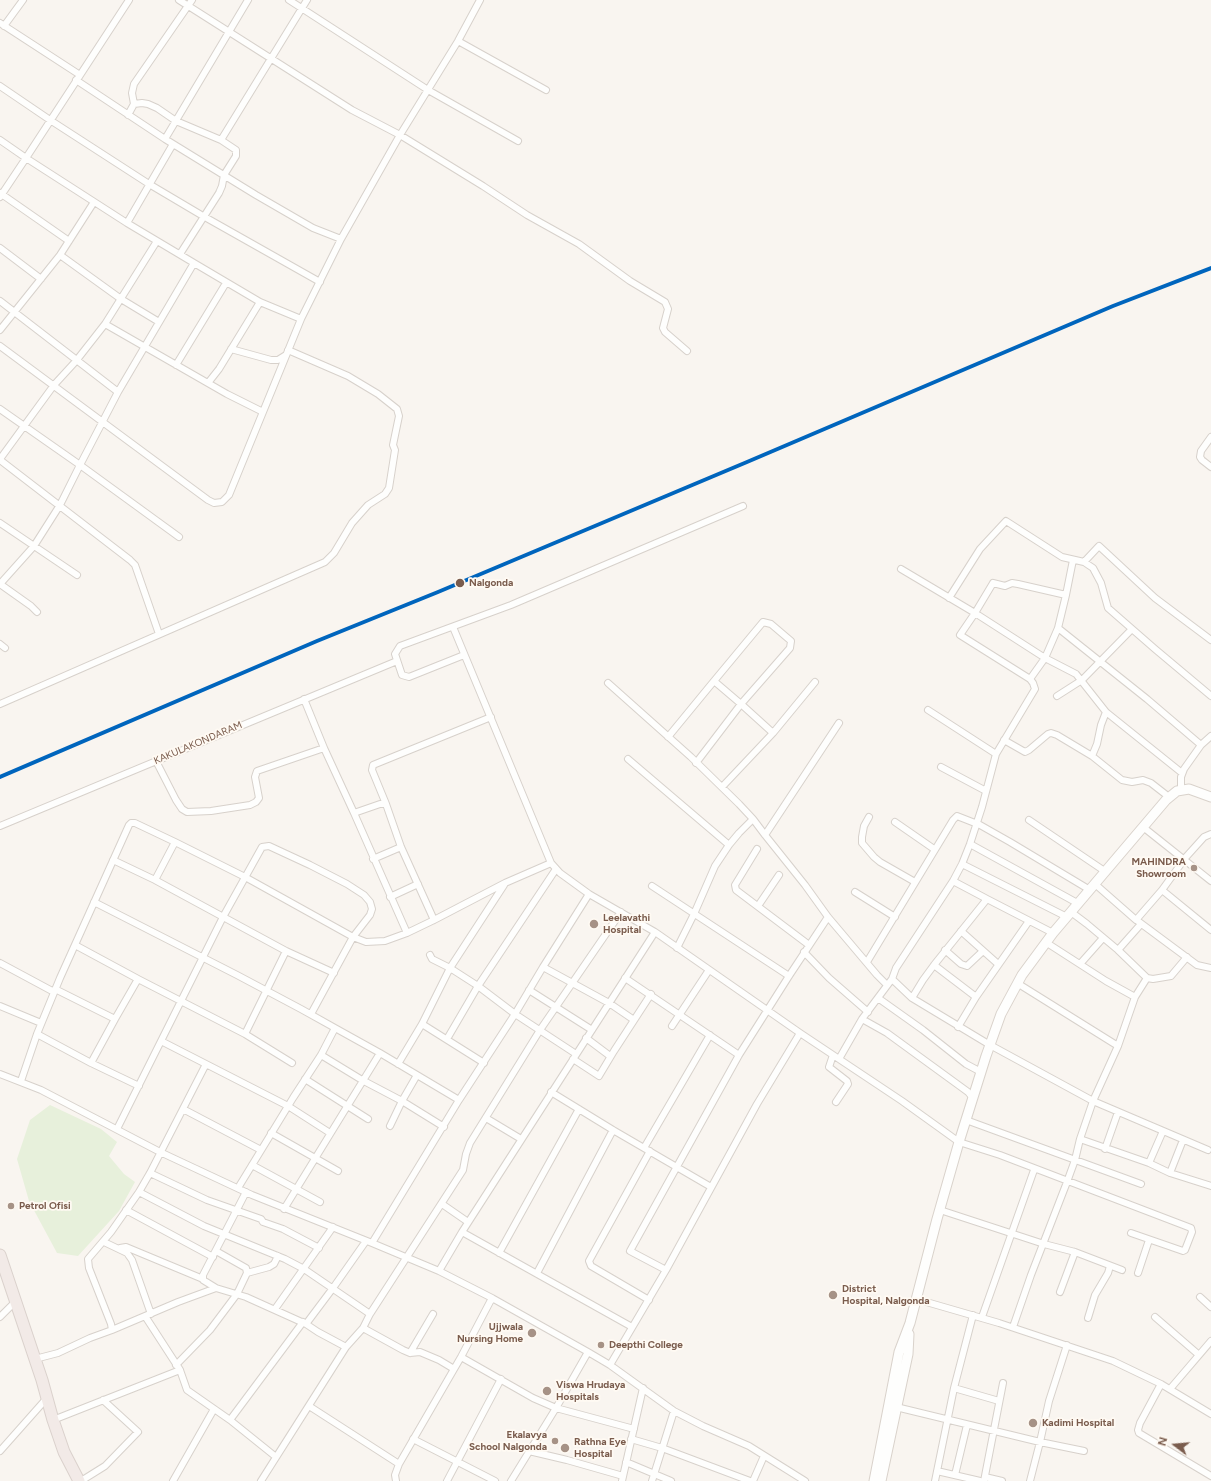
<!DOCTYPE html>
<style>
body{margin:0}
#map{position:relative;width:1211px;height:1481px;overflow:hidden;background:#f9f5f0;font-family:Figtree,sans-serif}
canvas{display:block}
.north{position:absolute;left:1155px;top:1425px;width:40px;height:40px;-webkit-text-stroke:3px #fffaf3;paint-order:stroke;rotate:286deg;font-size:11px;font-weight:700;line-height:16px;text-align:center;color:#7a5c4d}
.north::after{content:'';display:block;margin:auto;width:14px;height:18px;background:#7a5c4d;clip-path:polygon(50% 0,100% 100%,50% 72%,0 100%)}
</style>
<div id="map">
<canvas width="1211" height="1481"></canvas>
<div class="north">N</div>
</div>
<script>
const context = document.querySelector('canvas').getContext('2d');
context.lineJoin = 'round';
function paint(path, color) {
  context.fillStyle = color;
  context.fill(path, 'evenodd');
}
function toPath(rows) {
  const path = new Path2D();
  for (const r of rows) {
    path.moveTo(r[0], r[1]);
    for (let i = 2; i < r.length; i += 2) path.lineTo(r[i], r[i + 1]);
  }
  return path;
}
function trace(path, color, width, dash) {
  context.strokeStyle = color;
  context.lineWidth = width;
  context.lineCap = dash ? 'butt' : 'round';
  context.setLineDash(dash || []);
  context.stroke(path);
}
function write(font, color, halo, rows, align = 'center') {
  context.font = font + ' Figtree,sans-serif';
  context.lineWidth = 3.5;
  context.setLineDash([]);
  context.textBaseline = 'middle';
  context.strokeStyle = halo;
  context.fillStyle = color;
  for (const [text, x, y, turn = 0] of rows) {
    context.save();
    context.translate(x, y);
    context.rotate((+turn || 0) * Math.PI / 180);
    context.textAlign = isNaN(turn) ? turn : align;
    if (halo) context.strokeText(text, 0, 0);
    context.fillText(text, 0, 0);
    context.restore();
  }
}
const green = toPath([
 [50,1105,101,1129,117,1142,109,1156,124,1174,135,1182,119,1211,78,1256,57,1253,29,1201,17,1159,30,1120]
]);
const street = toPath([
 [179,0,352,110,400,135,483,186,527,215,579,244,630,281,665,302,668,309,663,328,665,332,687,351],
 [289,0,428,90,518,141],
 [0,23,80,75],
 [4,26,23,0],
 [458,41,546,90],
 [76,80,165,139,256,195,313,228,341,239],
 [0,86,50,120,149,184,203,216,320,282],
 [134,104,142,103,148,104,157,108,176,121,221,140,236,150,236,156,224,175,222,186,219,193,180,254],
 [128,115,134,104,132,93,134,84,192,0],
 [165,139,248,0],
 [0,140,26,158,129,0],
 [221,140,307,0],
 [0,193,69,241],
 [0,197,26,158,127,223,194,263,118,392,80,465,60,505,34,546,0,584],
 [127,223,173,144],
 [0,248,41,279],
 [60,255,121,299,159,322],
 [194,263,260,302,301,319],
 [0,301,118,392],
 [105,324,227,394,263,412],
 [0,330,60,255,94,202],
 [0,346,208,500,214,503,222,502,229,495,301,319,341,239,400,135,458,41,480,0],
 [231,349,271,360,278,360,286,355],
 [176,365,226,283],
 [208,383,219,369,260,302],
 [0,409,80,465,179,537],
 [1211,437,1201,451,1200,457,1202,460,1211,467],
 [0,459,54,385,76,361,105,324,157,241],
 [0,460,130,560,135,565,159,634],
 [0,523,77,575],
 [1084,562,1099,546,1155,598,1211,640],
 [993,583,1005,586,1012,583,1018,584,1066,595,1058,628,1045,658,975,613,993,583],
 [0,584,31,606,37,612],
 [1066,595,1073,560],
 [949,598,980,549,1006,521,1062,557,1084,562,1093,568,1101,583,1108,608,1155,649,1211,696],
 [453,627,551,863,560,873,589,894,655,932,800,1033,902,1101,959,1142,1000,1155,1191,1228,1192,1232,1185,1250,1183,1251,1131,1233],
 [1058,628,1147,699,1201,745],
 [0,644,5,648],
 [464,655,409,677,402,675,395,654,400,646,511,605,743,506],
 [1030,679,1045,658,1076,674,1106,712,1182,773],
 [608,683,691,757,739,804,753,819,765,835,805,885,828,917,877,975,887,985],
 [1057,696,1082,680,1132,629],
 [304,699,324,748],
 [0,704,325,562,334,553,352,523,368,505,385,494,389,488,395,450,393,445,399,416,397,409,378,394,348,376,288,350],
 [928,710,996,754],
 [668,737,714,681],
 [1004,740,1025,752,1029,750,1048,734,1051,733,1057,735,1092,756,1122,780,1132,782,1143,780,1151,783,1169,797],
 [1092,756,1097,744,1101,725,1106,712],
 [628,759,729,845],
 [156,761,176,800,182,809,187,812,211,811,250,805,256,802,259,798,255,777,257,771,324,748,354,813,380,804,386,804,401,847,434,920,505,883,551,863],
 [696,763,741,704,790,648,791,641,771,624,763,622,714,681,741,704,773,733],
 [941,767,986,791],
 [722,787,773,733,815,682],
 [1181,790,1181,777,1184,769,1201,745,1211,736],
 [386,804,372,770,373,765,491,717],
 [354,813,407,933],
 [869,817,864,826,862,837,862,843,874,857,880,862,915,882],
 [1029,820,1106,872],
 [895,822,934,849],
 [0,826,397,661],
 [1143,827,1211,881],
 [765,835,839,723],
 [175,842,245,877,353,937,311,1014],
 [970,844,1079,904],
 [757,849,735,885,736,890,809,945],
 [373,859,401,847],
 [113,860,155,880,286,951,245,1034],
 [962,864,1067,917],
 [556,869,478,986,515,1014,576,1054],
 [953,881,987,899],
 [1095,884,1136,920,1162,890,1186,857,1204,837,1211,834],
 [652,886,789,976],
 [1162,890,1211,930],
 [855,892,895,917],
 [390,897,418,884],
 [94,902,237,975,301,1009,335,1028,321,1055,293,1098,238,1188],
 [758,906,779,875],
 [1071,912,1087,924,1118,950,1141,924],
 [1139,922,1197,965,1211,968],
 [961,931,998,964],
 [1047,943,1106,981,1135,997],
 [75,945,138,979,115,1019],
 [677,948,694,914,715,866,729,845,739,833,753,819],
 [945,950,961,964,967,966,983,951],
 [1118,950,1147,978,1153,979,1171,976,1187,957],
 [286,951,334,973],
 [804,952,829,978,868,1012],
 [867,962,953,820,957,816,980,825,1010,842,1090,890],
 [0,963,54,992],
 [1080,964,1103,938],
 [934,965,976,997],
 [543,967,609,1003,634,1020],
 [625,978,739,1055],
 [138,979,245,1034,292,1063],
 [892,979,912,998,990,1045,1093,1101,1208,1150],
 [55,989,115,1019,91,1063],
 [529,990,592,1030],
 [878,998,923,1030,966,1064,981,1072],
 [912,998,923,980,934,965,987,899,1053,933],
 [0,1006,41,1023],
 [862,1019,887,1033,968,1092,973,1098],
 [422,1024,484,1063],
 [672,1026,709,970],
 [958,1027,976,997,1029,921],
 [335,1028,380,1053],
 [37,1034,91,1063,139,1086],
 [586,1038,610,1056],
 [447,1039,478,986,450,968,504,885],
 [161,1041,288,1106,330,1133],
 [1118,1046,1135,997,1147,978],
 [321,1055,362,1080,402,1101,444,1127],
 [833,1055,829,1067,847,1081,848,1084,836,1102],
 [573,1059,599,1076,614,1051,651,994],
 [839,1059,862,1019,892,979,896,968,953,881,962,864,970,844,982,807,996,754,1035,689,1033,683,1030,679,960,635,975,613,901,569],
 [398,1064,422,1024,450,968,432,959,430,955],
 [0,1074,41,1090,160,1152,252,1195,372,1243,439,1271,492,1298,588,1352,610,1365,674,1411,703,1426,749,1446,805,1481],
 [305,1079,368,1119],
 [21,1081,37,1034,60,978,129,825,131,823,135,823,175,842,155,880],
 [551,1092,613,1130,711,1187],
 [183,1109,261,1150],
 [486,1118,521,1139],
 [966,1120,1141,1184],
 [390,1126,402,1101,417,1075],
 [117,1129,223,917,262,847,269,846,310,865,347,884,364,895,370,902,372,909,370,915,353,937,366,942,385,941,407,933,434,920],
 [271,1133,338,1171],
 [1080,1139,1149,1163,1170,1173,1211,1186],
 [644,1148,710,1035],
 [1105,1149,1118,1112],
 [1149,1163,1163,1131],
 [252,1165,320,1202],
 [150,1173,207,1200,261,1219,263,1222,283,1229,319,1248],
 [1170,1173,1183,1140],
 [139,1192,204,1226,285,1259,304,1269,370,1314,463,1170,466,1154,470,1143,540,1030,621,912],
 [442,1204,468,1222],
 [284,1209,380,1053,459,1100],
 [126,1210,213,1257],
 [940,1210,1044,1244,1075,1252,1122,1270],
 [462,1232,632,1327],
 [104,1242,127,1253,132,1260,151,1314],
 [372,1243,459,1100,515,1014,543,967,589,894],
 [120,1248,126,1247,203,1279],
 [499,1253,579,1109],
 [666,1270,630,1251,739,1055,789,976,828,917],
 [439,1271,462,1232,655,932],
 [247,1273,269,1267,274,1264,278,1256],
 [537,1273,613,1130],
 [1138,1273,1149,1240],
 [216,1288,203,1280,203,1275,246,1192],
 [1060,1292,1075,1252],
 [1200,1297,1211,1307],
 [916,1299,999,1323,1113,1361,1161,1384,1211,1414],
 [649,1300,591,1266,589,1261,650,1151],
 [275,1309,333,1227],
 [145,1316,178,1302,216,1288,246,1297,306,1324,333,1288,366,1241],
 [0,1317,15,1302],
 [982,1317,1034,1170],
 [1155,1317,1199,1355],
 [1088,1318,1095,1295,1108,1273,1110,1266],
 [306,1324,318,1332,346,1347],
 [1013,1327,1031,1275,1067,1182,1075,1160,1080,1139,1093,1101,1118,1046,1017,983],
 [363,1328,403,1350,410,1353,420,1352,439,1360,454,1369],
 [1067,1345,1049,1401,1040,1442,1084,1451],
 [410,1353,433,1314],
 [461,1357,533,1398,556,1408,634,1429],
 [35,1359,58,1353,90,1338,112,1330,111,1324,89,1268,88,1259,111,1232,139,1192,150,1173,206,1064],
 [176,1365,210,1330,237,1294,247,1273,246,1268,216,1251],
 [610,1365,666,1270,757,1104,800,1033],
 [180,1370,187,1390,230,1420,303,1322],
 [1161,1384,1140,1423,1138,1430,1139,1433,1211,1476],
 [954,1388,999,1401],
 [1170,1389,1211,1341],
 [309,1406,399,1464],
 [896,1407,1040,1442,1030,1481],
 [53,1420,180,1370,145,1316,112,1330],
 [230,1420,276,1457],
 [413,1439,495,1481],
 [631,1439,662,1448,750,1481],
 [0,1451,47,1398],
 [529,1451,567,1460,623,1476],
 [626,1462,671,1481],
 [937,1471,980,1481],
 [955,1475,967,1425],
 [985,1477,1002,1481],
 [81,1481,105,1466,138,1432,103,1400],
 [173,1481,214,1409],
 [261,1481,346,1347,363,1328,370,1314],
 [396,1481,395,1475,399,1464,461,1357,492,1298],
 [447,1481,501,1379],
 [511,1481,556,1408,588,1352],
 [622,1481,643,1388],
 [652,1481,674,1411],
 [753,1481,764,1456],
 [935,1481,954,1388,973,1315],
 [984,1481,1003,1383]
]);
const secondary = toPath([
 [874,1481,899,1352,910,1323,937,1219,959,1142,986,1056,1001,1014,1022,975,1053,933,1166,800,1177,791,1189,789,1211,797],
 [881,1481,908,1354,909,1334]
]);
const highway = toPath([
 [0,1255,42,1380,53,1420,64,1452,79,1481]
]);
const rail1 = toPath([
 [0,777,317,641,438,592,747,462,1113,306,1211,268]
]);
const markers = [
 [460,583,5,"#7a5c4d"],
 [1194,868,4,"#a69286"],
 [594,924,5,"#a69286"],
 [11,1206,4,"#a69286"],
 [833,1295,5,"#a69286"],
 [532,1333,5,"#a69286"],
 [601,1345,4,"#a69286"],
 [547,1391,5,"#a69286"],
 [1033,1423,5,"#a69286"],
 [555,1441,4,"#a69286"],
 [565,1448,5,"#a69286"]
];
const stopNames = [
 ["Nalgonda",469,583]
];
const streetNames = [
 ["KAKULAKONDARAM",198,743,-23]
];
const poiNames = [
 ["MAHINDRA",1186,862,"right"],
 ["Showroom",1186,874,"right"],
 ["Leelavathi",603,918],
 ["Hospital",603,930],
 ["Petrol Ofisi",19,1206],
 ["District",842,1289],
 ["Hospital, Nalgonda",842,1301],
 ["Ujjwala",523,1327,"right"],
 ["Nursing Home",523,1339,"right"],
 ["Deepthi College",609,1345],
 ["Viswa Hrudaya",556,1385],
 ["Hospitals",556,1397],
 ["Kadimi Hospital",1042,1423],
 ["Ekalavya",547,1435,"right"],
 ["School Nalgonda",547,1447,"right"],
 ["Rathna Eye",574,1442],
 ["Hospital",574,1454]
];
paint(green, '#e7f0db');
trace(street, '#d7d1cb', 8);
trace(secondary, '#d9d2cb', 11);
trace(highway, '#dad1cc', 13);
trace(street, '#fefefd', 6);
trace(secondary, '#fefefd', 9);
trace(highway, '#f2eae7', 11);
trace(rail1, '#0065bd', 4);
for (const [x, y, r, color] of markers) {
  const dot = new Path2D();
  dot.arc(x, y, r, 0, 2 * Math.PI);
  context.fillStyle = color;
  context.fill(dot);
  trace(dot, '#fffaf3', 1.5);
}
write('bold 10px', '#7a5c4d', '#fffaf3', stopNames, 'left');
write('10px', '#7a5c4d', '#fffaf3', streetNames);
write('bold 10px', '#7a5c4d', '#fffaf3', poiNames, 'left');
</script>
